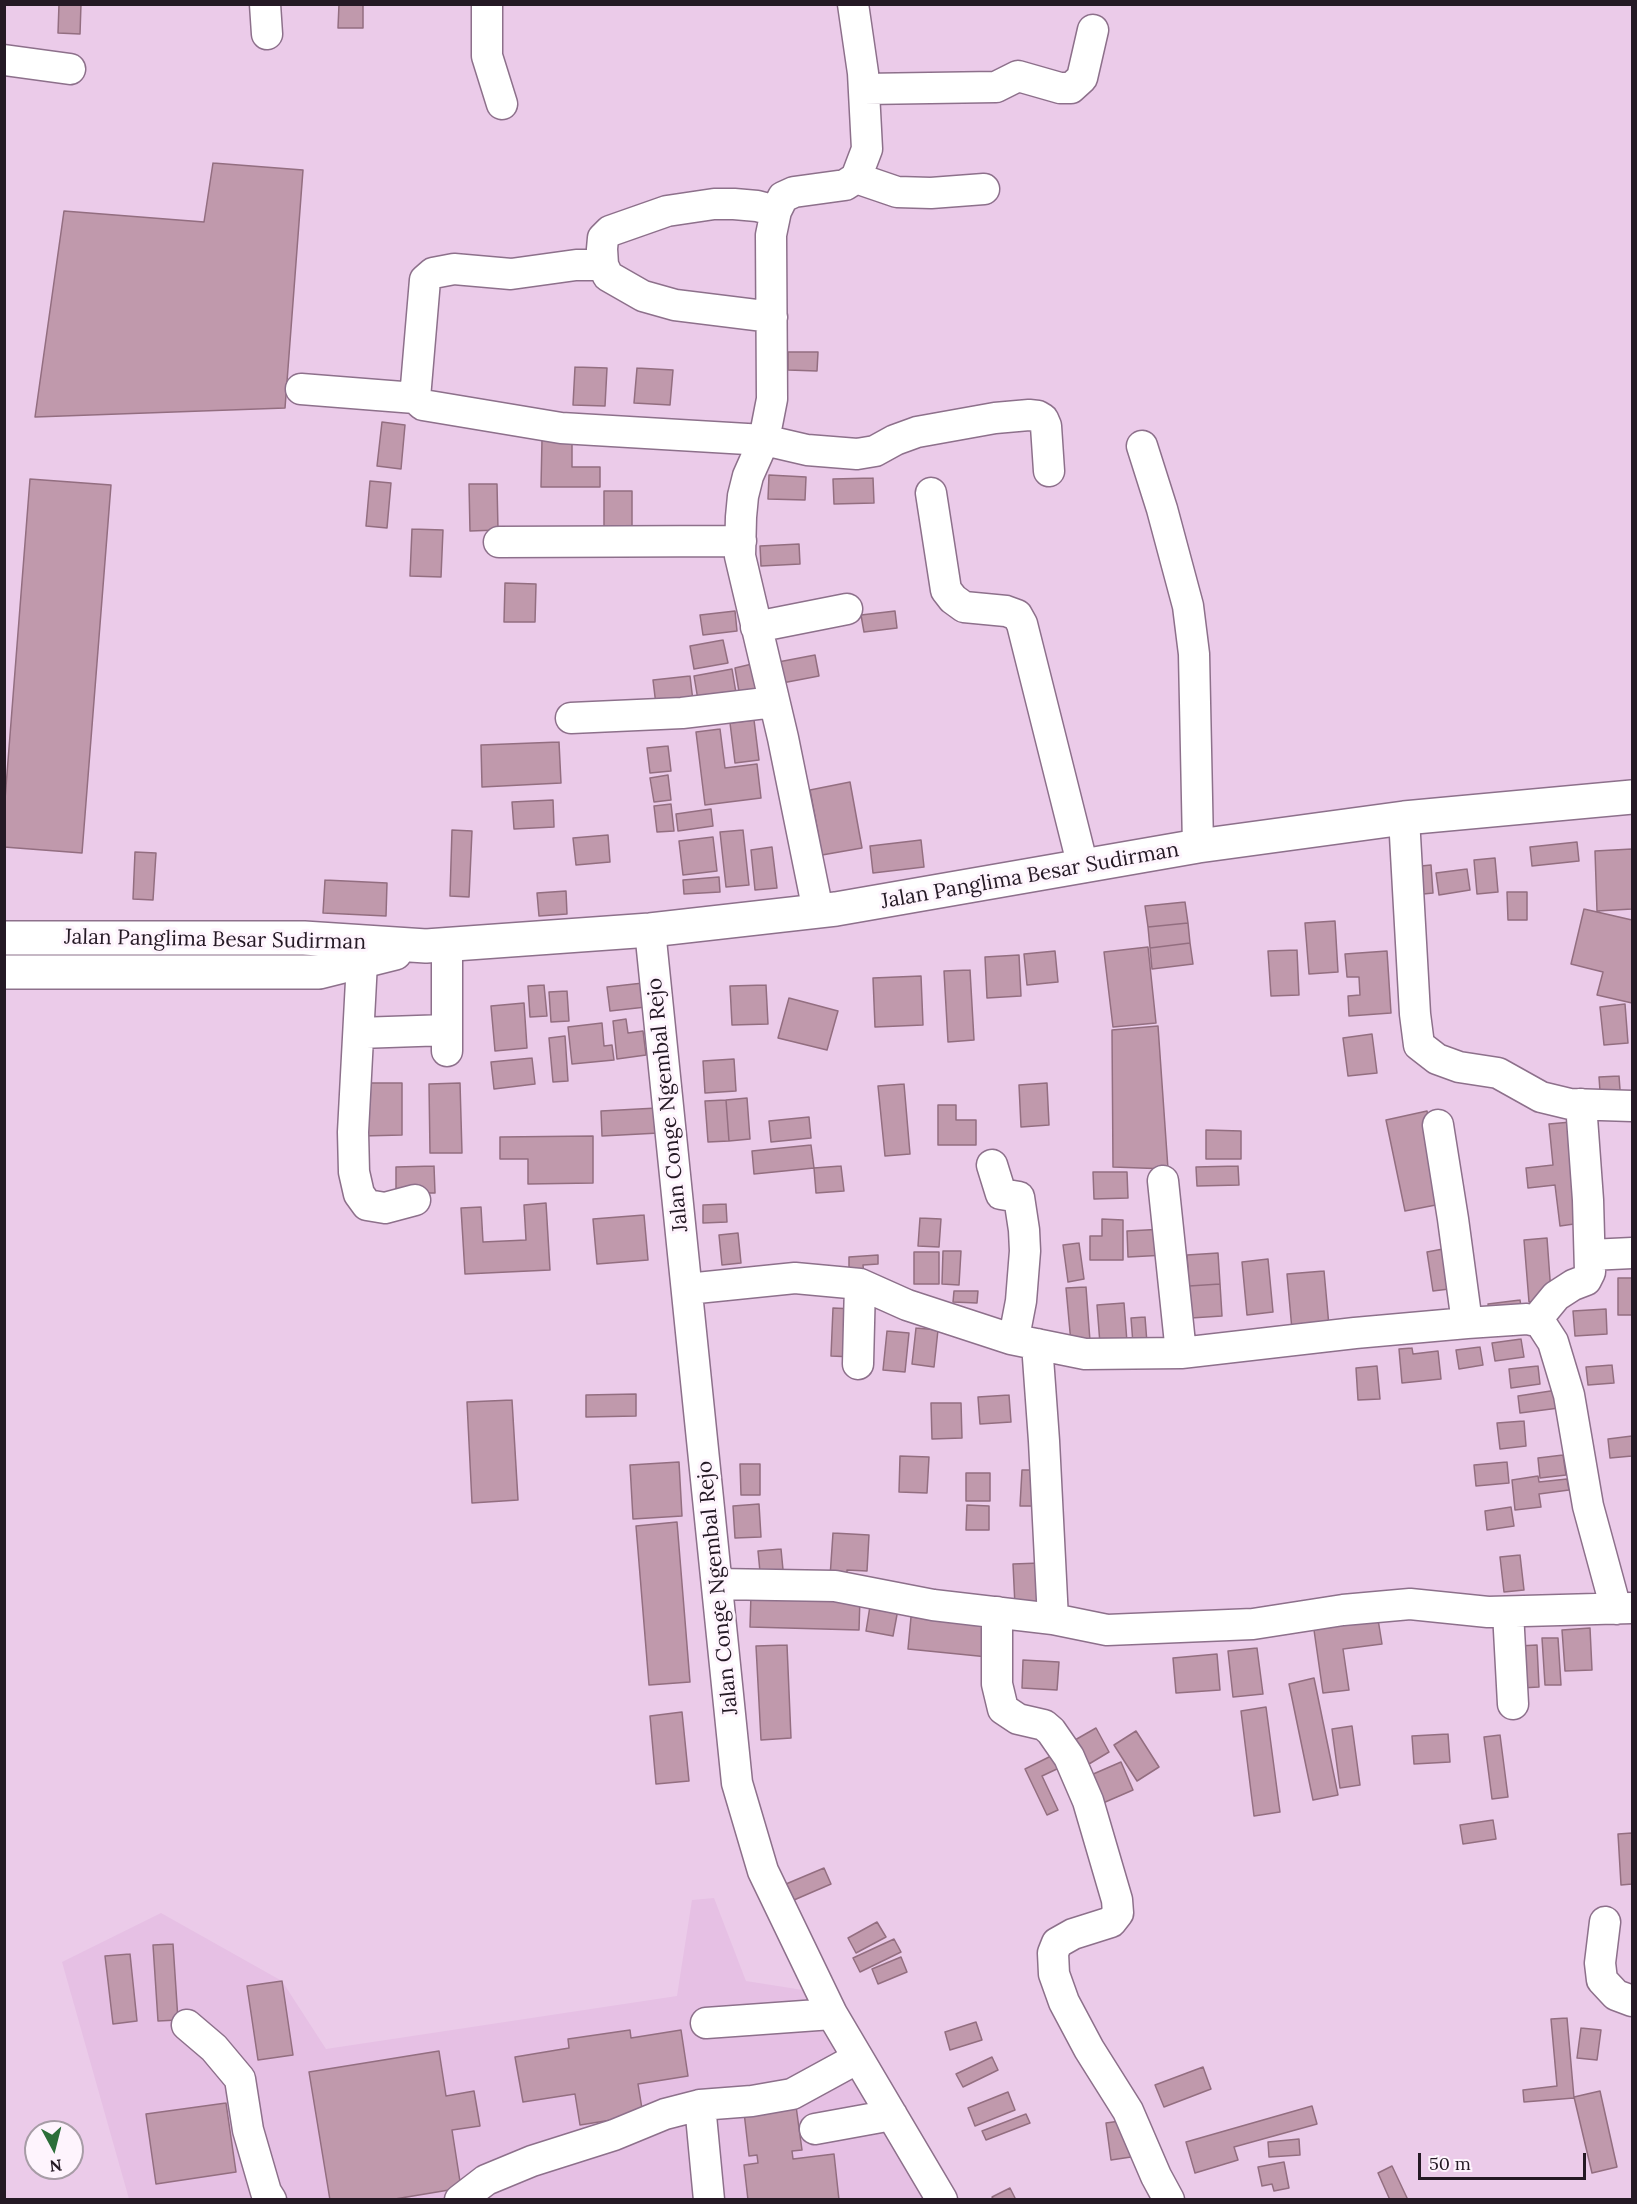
<!DOCTYPE html>
<style>
body{margin:0}
#map{position:relative;width:1637px;height:2204px;overflow:hidden;background:#ebcbe9;font-family:Lora,serif}
canvas{display:block}
.frame{position:absolute;inset:0;border:6px solid #241924;pointer-events:none}
.north{position:absolute;left:24px;top:2120px;width:60px;height:60px;box-sizing:border-box;background:#fef4fd;border:2px solid #a79ca6;border-radius:50%;rotate:173deg;font-size:16px;font-weight:700;line-height:24px;text-align:center;color:#241924}
.north::after{content:'';display:block;margin:auto;width:21px;height:27px;background:#2c6e39;clip-path:polygon(50% 0,100% 100%,50% 72%,0 100%)}
.scale{position:absolute;left:1418px;top:2153px;width:168px;height:27px;box-sizing:border-box;border:3px solid #241924;border-top:0;padding-left:8px;font-size:18px;line-height:21px;white-space:nowrap;color:#241924;-webkit-text-stroke:4px #fef4fd;paint-order:stroke}
</style>
<div id="map">
<canvas width="1637" height="2204"></canvas>
<div class="frame"></div>
<div class="north">N</div>
<div class="scale">50 m</div>
</div>
<script>
const context = document.querySelector('canvas').getContext('2d');
context.lineJoin = 'round';
function paint(path, color) {
  context.fillStyle = color;
  context.fill(path, 'evenodd');
}
function toPath(rows) {
  const path = new Path2D();
  for (const r of rows) {
    path.moveTo(r[0], r[1]);
    for (let i = 2; i < r.length; i += 2) path.lineTo(r[i], r[i + 1]);
  }
  return path;
}
function trace(path, color, width, dash) {
  context.strokeStyle = color;
  context.lineWidth = width;
  context.lineCap = dash ? 'butt' : 'round';
  context.setLineDash(dash || []);
  context.stroke(path);
}
function write(font, color, halo, rows, align = 'center') {
  context.font = font + ' Lora,serif';
  context.lineWidth = 6;
  context.setLineDash([]);
  context.textBaseline = 'middle';
  context.strokeStyle = halo;
  context.fillStyle = color;
  for (const [text, x, y, turn = 0] of rows) {
    context.save();
    context.translate(x, y);
    context.rotate((+turn || 0) * Math.PI / 180);
    context.textAlign = isNaN(turn) ? turn : align;
    if (halo) context.strokeText(text, 0, 0);
    context.fillText(text, 0, 0);
    context.restore();
  }
}
const built = toPath([
 [714,1898,746,1981,822,1993,930,2199,129,2199,62,1962,161,1913,282,1981,326,2049,677,1996,692,1900]
]);
const building = toPath([
 [59,4,81,4,80,34,58,33,59,4],
 [339,4,363,4,363,28,338,28,339,4],
 [213,163,303,170,285,408,35,417,64,211,204,222,213,163],
 [788,352,818,352,817,371,788,370,788,352],
 [575,367,607,368,605,406,573,405,575,367],
 [637,368,673,370,670,405,634,403,637,368],
 [382,422,405,425,401,469,377,466,382,422],
 [542,440,572,441,572,467,600,467,600,487,541,487,542,440],
 [769,475,806,477,805,500,768,499,769,475],
 [873,478,874,503,834,504,833,479,873,478],
 [30,479,111,485,82,853,4,847,4,812,30,479],
 [370,481,391,483,387,528,366,526,370,481],
 [469,484,497,484,498,530,470,531,469,484],
 [604,491,632,491,632,535,604,535,604,491],
 [412,529,443,530,441,577,410,576,412,529],
 [799,544,800,564,761,566,760,546,799,544],
 [505,583,536,584,535,622,504,622,505,583],
 [735,611,737,631,703,635,700,615,735,611],
 [895,611,897,628,864,632,861,615,895,611],
 [723,640,728,663,694,669,690,646,723,640],
 [815,655,819,676,777,684,773,663,815,655],
 [752,664,759,699,741,703,735,668,752,664],
 [732,669,737,699,699,706,694,676,732,669],
 [690,676,693,701,656,705,653,680,690,676],
 [754,720,759,760,735,763,730,723,754,720],
 [720,729,725,768,757,764,761,798,705,805,696,732,720,729],
 [559,742,561,783,482,787,481,745,559,742],
 [668,746,671,771,650,773,647,748,668,746],
 [668,775,671,800,654,802,650,778,668,775],
 [850,782,862,848,822,855,810,790,850,782],
 [553,800,554,827,514,829,512,802,553,800],
 [671,804,674,831,657,832,654,806,671,804],
 [711,809,713,826,678,831,676,814,711,809],
 [452,830,472,831,469,897,450,896,452,830],
 [743,830,749,885,726,887,720,832,743,830],
 [608,835,610,862,576,865,573,838,608,835],
 [713,837,717,871,683,875,679,841,713,837],
 [921,840,924,867,873,873,870,846,921,840],
 [1577,842,1579,861,1532,866,1530,847,1577,842],
 [772,847,777,888,755,890,751,850,772,847],
 [1632,849,1632,909,1597,911,1595,851,1632,849],
 [135,852,156,853,153,900,133,899,135,852],
 [1495,858,1498,892,1477,894,1474,860,1495,858],
 [1431,865,1433,893,1414,895,1411,867,1431,865],
 [1467,869,1470,890,1439,895,1436,873,1467,869],
 [719,877,720,892,684,894,683,880,719,877],
 [325,880,387,883,386,916,323,913,325,880],
 [566,891,567,914,539,916,537,893,566,891],
 [1507,892,1527,892,1527,920,1508,920,1507,892],
 [1185,902,1188,923,1148,927,1145,906,1185,902],
 [1584,909,1632,920,1632,1003,1597,995,1603,972,1571,964,1584,909],
 [1335,921,1338,972,1309,974,1305,923,1335,921],
 [1188,923,1190,943,1150,948,1148,927,1188,923],
 [1190,943,1193,964,1152,969,1150,948,1190,943],
 [1148,947,1156,1023,1113,1027,1104,952,1148,947],
 [1297,950,1299,995,1271,996,1268,951,1297,950],
 [1055,951,1058,982,1027,985,1024,954,1055,951],
 [1387,951,1391,1013,1349,1016,1348,996,1360,995,1359,977,1347,977,1345,954,1387,951],
 [1019,955,1021,996,987,998,985,957,1019,955],
 [970,970,974,1040,948,1042,944,971,970,970],
 [921,976,923,1025,875,1027,873,978,921,976],
 [643,983,646,1007,610,1011,607,987,643,983],
 [544,985,547,1016,530,1017,528,986,544,985],
 [766,985,768,1024,732,1025,730,986,766,985],
 [567,991,569,1021,551,1022,549,992,567,991],
 [789,998,838,1011,827,1050,778,1038,789,998],
 [524,1003,527,1048,495,1051,491,1006,524,1003],
 [1625,1004,1628,1043,1604,1045,1600,1007,1625,1004],
 [626,1019,628,1033,643,1031,646,1055,617,1059,613,1021,626,1019],
 [602,1023,604,1046,612,1045,614,1060,572,1064,568,1027,602,1023],
 [1158,1026,1168,1169,1113,1167,1112,1030,1158,1026],
 [1372,1034,1377,1073,1348,1076,1343,1038,1372,1034],
 [565,1036,568,1081,553,1082,549,1038,565,1036],
 [532,1058,535,1084,494,1089,491,1062,532,1058],
 [734,1059,736,1091,705,1093,703,1061,734,1059],
 [1619,1076,1621,1103,1601,1105,1599,1077,1619,1076],
 [361,1083,402,1083,402,1135,362,1136,361,1083],
 [460,1083,462,1153,430,1153,429,1084,460,1083],
 [1047,1083,1049,1125,1021,1127,1019,1085,1047,1083],
 [904,1084,910,1154,885,1156,878,1086,904,1084],
 [747,1098,750,1139,729,1141,726,1100,747,1098],
 [726,1100,729,1141,708,1142,705,1101,726,1100],
 [938,1105,956,1105,956,1120,976,1120,976,1145,938,1145,938,1105],
 [657,1108,659,1133,602,1136,601,1111,657,1108],
 [1427,1111,1446,1203,1405,1211,1386,1120,1427,1111],
 [809,1117,811,1138,771,1142,769,1121,809,1117],
 [1571,1122,1581,1223,1560,1226,1555,1185,1528,1188,1526,1168,1553,1165,1549,1124,1571,1122],
 [1206,1130,1241,1131,1241,1159,1206,1159,1206,1130],
 [593,1136,593,1183,528,1184,528,1159,500,1159,500,1137,593,1136],
 [811,1145,814,1168,754,1174,752,1151,811,1145],
 [434,1166,435,1193,396,1193,396,1167,434,1166],
 [841,1166,844,1191,816,1193,814,1168,841,1166],
 [1238,1166,1239,1185,1197,1186,1196,1167,1238,1166],
 [1093,1172,1127,1172,1128,1198,1094,1199,1093,1172],
 [546,1203,550,1270,465,1274,461,1208,481,1207,483,1242,526,1240,524,1205,546,1203],
 [726,1204,727,1222,703,1223,703,1205,726,1204],
 [644,1215,648,1260,597,1264,593,1219,644,1215],
 [920,1218,941,1219,939,1247,918,1246,920,1218],
 [1102,1219,1123,1220,1123,1260,1090,1260,1090,1236,1102,1236,1102,1219],
 [1165,1229,1166,1255,1128,1257,1127,1231,1165,1229],
 [738,1233,741,1263,722,1265,719,1235,738,1233],
 [1547,1238,1551,1293,1541,1301,1529,1302,1524,1240,1547,1238],
 [1079,1243,1084,1279,1068,1282,1063,1245,1079,1243],
 [1443,1249,1449,1289,1433,1291,1427,1252,1443,1249],
 [943,1251,961,1251,959,1285,942,1284,943,1251],
 [914,1252,939,1252,939,1284,914,1284,914,1252],
 [1218,1253,1220,1284,1189,1286,1187,1255,1218,1253],
 [878,1255,878,1264,863,1265,864,1276,849,1277,849,1257,878,1255],
 [1268,1259,1273,1312,1247,1315,1242,1262,1268,1259],
 [1324,1271,1329,1326,1292,1330,1287,1274,1324,1271],
 [1618,1278,1632,1278,1632,1315,1618,1315,1618,1278],
 [1220,1284,1222,1316,1191,1318,1189,1286,1220,1284],
 [1086,1287,1090,1341,1071,1343,1066,1288,1086,1287],
 [954,1291,978,1291,977,1303,953,1302,954,1291],
 [1520,1300,1522,1313,1490,1317,1488,1304,1520,1300],
 [1124,1303,1127,1342,1100,1344,1097,1305,1124,1303],
 [833,1308,854,1309,853,1357,831,1356,833,1308],
 [1606,1309,1607,1334,1575,1336,1573,1311,1606,1309],
 [1145,1317,1147,1343,1133,1344,1131,1318,1145,1317],
 [916,1328,938,1330,934,1367,912,1364,916,1328],
 [887,1331,909,1333,905,1372,883,1370,887,1331],
 [1521,1339,1524,1357,1495,1361,1492,1343,1521,1339],
 [1480,1347,1483,1365,1459,1369,1456,1350,1480,1347],
 [1412,1348,1413,1354,1438,1351,1441,1379,1402,1383,1399,1349,1412,1348],
 [1612,1365,1614,1383,1588,1385,1586,1367,1612,1365],
 [1377,1366,1380,1399,1358,1400,1356,1368,1377,1366],
 [1538,1366,1540,1384,1511,1388,1509,1369,1538,1366],
 [1557,1390,1559,1408,1520,1413,1518,1396,1557,1390],
 [636,1394,636,1416,586,1417,586,1395,636,1394],
 [1009,1395,1011,1422,980,1424,978,1397,1009,1395],
 [512,1400,518,1500,472,1503,467,1402,512,1400],
 [931,1403,961,1403,962,1438,932,1439,931,1403],
 [1524,1421,1526,1446,1500,1449,1497,1423,1524,1421],
 [1632,1436,1632,1456,1610,1458,1608,1439,1632,1436],
 [1563,1455,1566,1475,1540,1478,1538,1458,1563,1455],
 [900,1456,929,1457,927,1493,899,1492,900,1456],
 [679,1462,682,1516,633,1519,630,1465,679,1462],
 [1507,1462,1509,1483,1476,1486,1474,1465,1507,1462],
 [740,1464,760,1464,760,1495,741,1495,740,1464],
 [1022,1470,1038,1470,1037,1506,1020,1506,1022,1470],
 [966,1473,990,1473,990,1501,966,1501,966,1473],
 [1538,1476,1539,1482,1567,1479,1569,1490,1539,1494,1541,1507,1515,1510,1512,1480,1538,1476],
 [759,1504,761,1537,735,1538,733,1506,759,1504],
 [967,1505,989,1506,989,1530,966,1530,967,1505],
 [1511,1507,1514,1526,1487,1530,1485,1511,1511,1507],
 [677,1522,690,1682,649,1685,636,1526,677,1522],
 [833,1533,869,1535,867,1571,847,1570,847,1578,830,1577,833,1533],
 [781,1549,784,1580,761,1582,758,1551,781,1549],
 [1520,1555,1524,1590,1504,1592,1500,1557,1520,1555],
 [1040,1563,1042,1605,1015,1606,1013,1564,1040,1563],
 [751,1594,860,1597,859,1630,750,1627,751,1594],
 [871,1600,899,1604,893,1636,866,1631,871,1600],
 [1377,1613,1382,1644,1343,1649,1349,1690,1323,1693,1313,1623,1377,1613],
 [911,1617,992,1625,988,1657,908,1649,911,1617],
 [1590,1628,1592,1670,1565,1671,1562,1630,1590,1628],
 [1542,1638,1558,1638,1561,1685,1545,1685,1542,1638],
 [787,1645,791,1738,761,1740,756,1646,787,1645],
 [1537,1645,1539,1687,1520,1688,1518,1646,1537,1645],
 [1257,1648,1263,1694,1233,1697,1228,1651,1257,1648],
 [1217,1654,1220,1690,1176,1693,1173,1658,1217,1654],
 [1023,1660,1059,1662,1057,1690,1022,1688,1023,1660],
 [1314,1678,1338,1795,1313,1800,1289,1684,1314,1678],
 [1266,1707,1280,1812,1254,1816,1241,1711,1266,1707],
 [682,1712,689,1781,656,1784,650,1716,682,1712],
 [1352,1726,1360,1785,1340,1788,1332,1729,1352,1726],
 [1096,1728,1109,1752,1089,1764,1075,1740,1096,1728],
 [1136,1731,1159,1767,1137,1781,1114,1745,1136,1731],
 [1448,1734,1450,1762,1414,1764,1412,1736,1448,1734],
 [1500,1735,1508,1797,1492,1799,1484,1737,1500,1735],
 [1053,1755,1059,1768,1042,1776,1058,1810,1047,1815,1025,1769,1053,1755],
 [1121,1762,1133,1790,1103,1803,1091,1775,1121,1762],
 [1493,1820,1496,1839,1463,1844,1460,1825,1493,1820],
 [1632,1833,1632,1884,1621,1885,1618,1834,1632,1833],
 [824,1868,831,1884,794,1900,786,1884,824,1868],
 [877,1922,886,1937,856,1953,848,1938,877,1922],
 [894,1939,901,1952,860,1972,853,1958,894,1939],
 [173,1944,178,2020,158,2021,153,1945,173,1944],
 [130,1954,137,2021,113,2024,105,1956,130,1954],
 [901,1957,907,1972,878,1984,872,1969,901,1957],
 [282,1981,293,2055,258,2060,247,1986,282,1981],
 [1567,2018,1574,2098,1524,2102,1523,2090,1557,2086,1551,2019,1567,2018],
 [976,2022,982,2040,950,2050,945,2032,976,2022],
 [1581,2028,1601,2030,1597,2060,1577,2058,1581,2028],
 [630,2030,631,2038,681,2030,688,2076,638,2084,643,2115,580,2125,575,2094,523,2102,515,2057,569,2048,568,2039,630,2030],
 [439,2051,446,2096,474,2091,480,2126,452,2130,461,2188,389,2200,330,2200,309,2072,439,2051],
 [992,2057,998,2070,963,2087,956,2074,992,2057],
 [1203,2067,1211,2089,1164,2107,1155,2085,1203,2067],
 [1600,2091,1617,2167,1592,2173,1574,2097,1600,2091],
 [1008,2092,1015,2110,975,2126,968,2108,1008,2092],
 [226,2103,236,2172,156,2184,146,2114,226,2103],
 [796,2106,802,2150,792,2151,793,2159,834,2154,839,2200,748,2200,744,2165,758,2163,757,2155,749,2156,744,2112,796,2106],
 [1312,2106,1317,2124,1234,2147,1238,2160,1195,2173,1186,2142,1312,2106],
 [1026,2114,1030,2123,986,2140,982,2131,1026,2114],
 [1127,2120,1131,2157,1111,2160,1106,2123,1127,2120],
 [1299,2139,1300,2155,1269,2157,1268,2142,1299,2139],
 [1284,2162,1289,2188,1274,2191,1272,2184,1262,2186,1258,2167,1284,2162],
 [1392,2166,1408,2200,1390,2200,1378,2173,1392,2166],
 [1010,2188,1016,2200,994,2200,992,2197,1010,2188]
]);
const minor = toPath([
 [265,4,267,34],
 [487,4,487,56,502,104],
 [4,60,70,69],
 [864,89,996,87,1018,76,1060,88,1071,88,1082,78,1093,30],
 [856,178,897,192,931,193,984,189],
 [603,265,576,265,511,274,454,269,433,273,425,280,415,398,423,405,561,428,764,440,807,450,857,454,875,451,895,440,917,432,995,418,1029,415,1038,416,1043,419,1046,426,1049,471],
 [772,317,675,305,643,296,608,276,603,265,602,249,603,238,610,231,667,211,714,204,734,204,757,206,776,211],
 [301,389,415,398],
 [1142,446,1162,509,1188,606,1194,654,1198,846],
 [931,493,946,590,953,599,964,607,1006,611,1017,615,1022,624,1083,867],
 [499,542,741,541],
 [756,627,847,609],
 [571,718,682,713,774,702],
 [1404,818,1415,1014,1419,1045,1437,1059,1459,1067,1498,1073,1541,1097,1570,1104,1632,1106],
 [818,911,783,738,740,556,741,517,743,496,748,476,764,440,772,399,771,235,776,211,783,197,794,192,845,185,856,178,867,149,863,73,853,4],
 [650,930,737,1783,763,1871,832,2014,942,2200],
 [362,962,353,1132,354,1172,359,1194,367,1205,385,1208,415,1200],
 [359,1033,447,1030],
 [447,1051,447,945],
 [1438,1125,1453,1219,1467,1323],
 [992,1165,1001,1194,1019,1197,1024,1230,1025,1251,1021,1301,1016,1327,1011,1339],
 [1163,1181,1181,1353],
 [1590,1255,1632,1253],
 [687,1289,795,1278,860,1284,907,1305,1011,1339,1085,1354,1181,1353,1355,1333,1467,1323,1527,1319,1540,1322,1553,1342,1569,1395,1588,1506,1616,1609],
 [1540,1322,1542,1313,1556,1296,1573,1285,1586,1280,1590,1272,1588,1200,1581,1104],
 [1037,1344,1044,1441,1053,1619],
 [858,1364,860,1284],
 [717,1584,835,1586,933,1605,1053,1619,1107,1630,1253,1624,1343,1610,1410,1604,1488,1612,1632,1608],
 [997,1612,997,1684,1003,1709,1018,1719,1044,1725,1051,1731,1069,1757,1088,1801,1117,1900,1118,1913,1111,1922,1073,1934,1057,1943,1053,1953,1054,1974,1064,2002,1089,2049,1128,2111,1156,2176,1169,2200],
 [1508,1612,1513,1704],
 [1605,1922,1600,1963,1602,1980,1616,1995,1632,2001],
 [706,2023,832,2014],
 [187,2025,214,2048,240,2079,248,2130,266,2192,271,2200],
 [700,2105,709,2200],
 [815,2129,892,2115],
 [460,2200,486,2180,532,2161,614,2135,665,2114,700,2105,752,2101,792,2094,858,2058]
]);
const major = toPath([
 [4,938,304,938,426,946,650,930,836,909,1198,846,1404,818,1632,797],
 [4,972,319,972,395,953]
]);
const streetNames = [
 ["Jalan Panglima Besar Sudirman",1030,876,-10],
 ["Jalan Panglima Besar Sudirman",215,940,1],
 ["Jalan Conge Ngembal Rejo",668,1105,-96],
 ["Jalan Conge Ngembal Rejo",718,1588,-96]
];
paint(built, '#e6c0e4');
paint(building, '#c099ac');
trace(building, '#936e80', 1.5);
trace(minor, '#8d708b', 33);
trace(major, '#8d708b', 36);
trace(minor, '#fff', 30);
trace(major, '#fff', 33);
write('21px', '#241924', '#fef4fd', streetNames);
</script>
